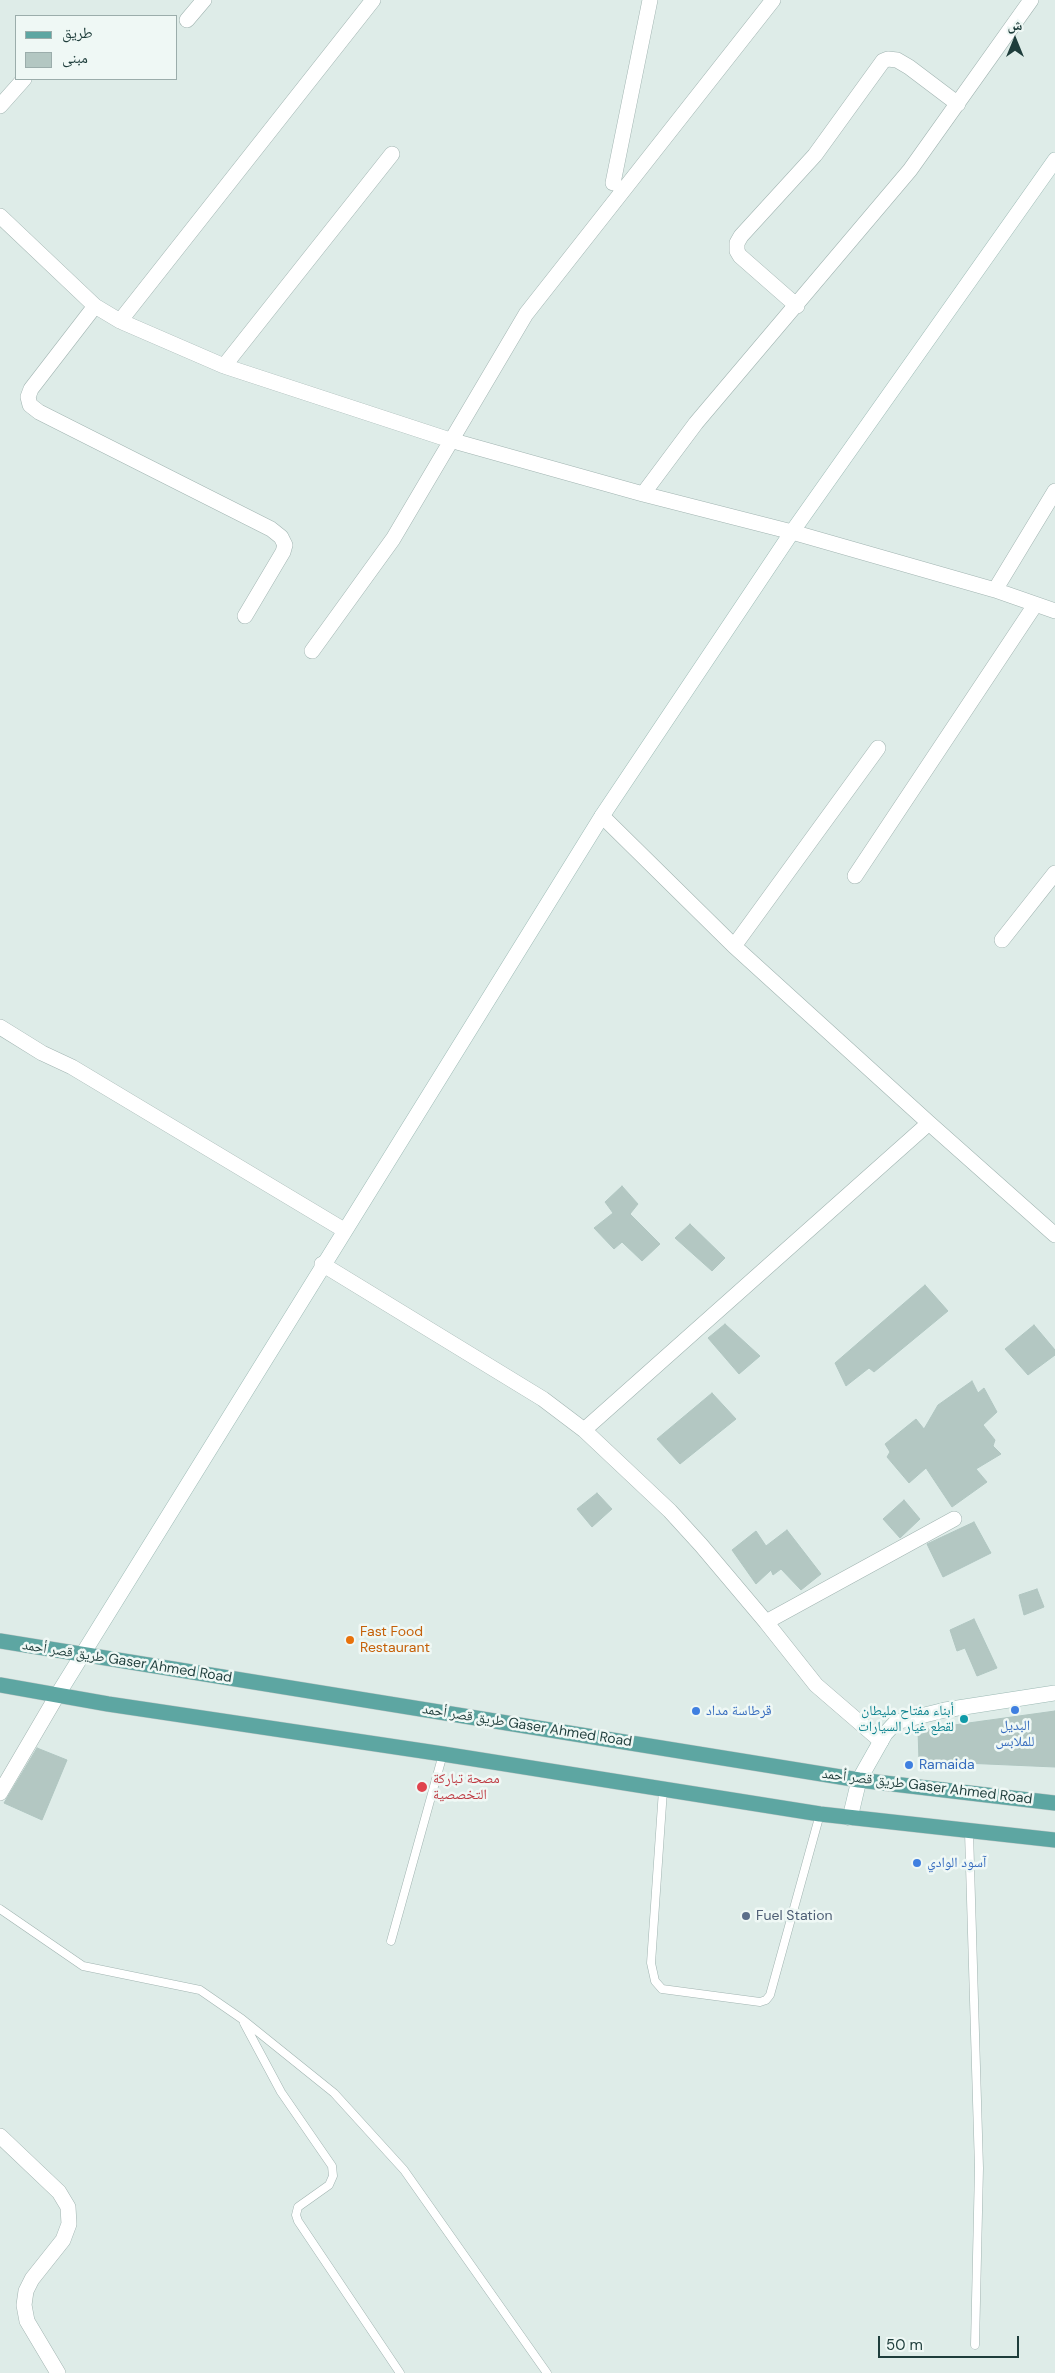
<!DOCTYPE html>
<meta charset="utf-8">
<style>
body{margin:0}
#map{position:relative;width:1055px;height:2373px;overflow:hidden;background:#deece8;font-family:"DM Sans","Noto Naskh Arabic",sans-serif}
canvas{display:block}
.legend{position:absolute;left:15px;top:15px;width:162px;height:65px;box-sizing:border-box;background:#eff8f5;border:1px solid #9badab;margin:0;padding:6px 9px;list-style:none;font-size:15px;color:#1e3d3b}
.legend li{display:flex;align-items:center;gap:10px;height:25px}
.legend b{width:25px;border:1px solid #9badab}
.north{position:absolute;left:990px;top:15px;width:50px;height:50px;-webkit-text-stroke:4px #eff8f5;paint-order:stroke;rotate:0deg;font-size:14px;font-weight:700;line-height:20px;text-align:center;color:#1e3d3b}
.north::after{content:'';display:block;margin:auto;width:18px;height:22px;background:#1e3d3b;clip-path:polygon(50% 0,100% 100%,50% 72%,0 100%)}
.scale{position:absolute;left:878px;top:2336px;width:141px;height:22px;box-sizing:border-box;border:2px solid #1e3d3b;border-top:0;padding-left:6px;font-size:15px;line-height:18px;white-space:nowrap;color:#1e3d3b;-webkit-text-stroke:4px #eff8f5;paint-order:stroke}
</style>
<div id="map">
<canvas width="1055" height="2373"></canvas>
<ul class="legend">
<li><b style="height:6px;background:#5da6a2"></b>طريق</li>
<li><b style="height:14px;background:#b3c7c2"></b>مبنى</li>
</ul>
<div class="north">ش</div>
<div class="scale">50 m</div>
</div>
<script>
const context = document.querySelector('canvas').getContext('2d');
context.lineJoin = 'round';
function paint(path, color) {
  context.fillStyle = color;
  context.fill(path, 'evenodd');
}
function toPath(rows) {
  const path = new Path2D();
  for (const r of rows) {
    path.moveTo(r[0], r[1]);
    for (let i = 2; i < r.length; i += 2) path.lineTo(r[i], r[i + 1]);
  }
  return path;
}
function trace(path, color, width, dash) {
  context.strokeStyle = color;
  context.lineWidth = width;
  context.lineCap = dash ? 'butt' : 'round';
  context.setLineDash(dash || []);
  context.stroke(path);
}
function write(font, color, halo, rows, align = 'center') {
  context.font = font + ' "DM Sans","Noto Naskh Arabic",sans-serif';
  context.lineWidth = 5;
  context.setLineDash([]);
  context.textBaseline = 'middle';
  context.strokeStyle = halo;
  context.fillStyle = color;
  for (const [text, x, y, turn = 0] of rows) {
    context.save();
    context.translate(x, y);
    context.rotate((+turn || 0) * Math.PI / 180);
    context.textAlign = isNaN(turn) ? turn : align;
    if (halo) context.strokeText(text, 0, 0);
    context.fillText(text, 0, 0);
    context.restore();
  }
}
const building = toPath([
 [622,1186,638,1204,630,1214,660,1244,642,1261,622,1242,614,1249,594,1228,613,1213,605,1202,622,1186],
 [690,1224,725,1258,712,1271,675,1238,690,1224],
 [925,1285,948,1311,874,1372,869,1368,846,1386,835,1363,925,1285],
 [725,1324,760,1356,739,1374,708,1338,725,1324],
 [1034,1325,1055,1350,1055,1355,1028,1375,1005,1349,1034,1325],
 [972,1381,978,1393,984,1388,997,1412,983,1425,995,1440,993,1446,1001,1454,976,1469,987,1482,952,1507,926,1468,909,1483,887,1457,890,1452,885,1444,916,1419,924,1429,938,1405,972,1381],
 [712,1393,736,1419,680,1464,657,1439,712,1393],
 [597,1493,612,1509,592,1527,577,1509,597,1493],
 [904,1500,920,1519,900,1538,883,1519,904,1500],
 [974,1522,991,1553,943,1577,927,1544,974,1522],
 [787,1530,821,1574,801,1590,781,1569,773,1575,771,1570,756,1584,732,1550,756,1531,766,1546,787,1530],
 [1037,1589,1044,1607,1024,1615,1019,1595,1037,1589],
 [974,1619,997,1668,977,1676,965,1648,957,1651,950,1630,974,1619],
 [1055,1711,1055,1767,919,1761,918,1730,1055,1711],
 [37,1748,67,1760,42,1820,4,1803,37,1748]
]);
const lane = toPath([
 [663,1790,651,1963,655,1981,662,1989,760,2002,766,2000,770,1995,820,1814],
 [969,1832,979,2168,975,2345],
 [0,1909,83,1966,200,1990,242,2019,334,2093,404,2170,547,2373],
 [391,1941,443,1754],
 [244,2023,281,2092,332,2166,333,2176,329,2185,298,2207,296,2215,298,2221,400,2373]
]);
const street = toPath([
 [187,20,204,0],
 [0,106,24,79],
 [613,183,650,0],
 [0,216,95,306,120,321,224,366,450,440,643,494,792,532,995,590,1055,611],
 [95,306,31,389,28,397,30,405,39,412,271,529,281,537,285,545,283,552,245,616],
 [797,306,740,256,737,251,737,243,741,236,815,155,883,61,888,59,897,60,909,67,958,104],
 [120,321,373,0],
 [224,366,392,154],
 [643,494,696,423,910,170,1031,0],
 [995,590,1055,491],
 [312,651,393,539,526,314,773,0],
 [602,816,734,946,929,1123,1055,1235],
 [855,876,1035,605],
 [1002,940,1055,873],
 [734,946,878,748],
 [0,1027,42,1053,72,1067,344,1230],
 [322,1264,543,1399,584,1430,670,1511,701,1545,766,1622,816,1685,881,1741],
 [584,1430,929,1123],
 [766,1622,954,1519],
 [0,1793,58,1694],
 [0,2136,59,2192,68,2207,69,2224,63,2240,32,2279,26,2291,24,2305,27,2321,58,2373]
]);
const secondary = toPath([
 [58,1694,602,816,792,532,1055,160],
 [850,1818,859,1780,885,1734,896,1722,945,1710,1055,1693]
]);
const primary = toPath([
 [0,1641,859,1780,1055,1803],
 [0,1685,108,1704,443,1754,820,1814,1055,1840]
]);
const markers = [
 [350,1640,5,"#e8710a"],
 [1015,1710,5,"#3f7fe0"],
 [696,1711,5,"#3f7fe0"],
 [964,1719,5,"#0f9aa8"],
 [909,1765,5,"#3f7fe0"],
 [422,1787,6,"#e0444e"],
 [917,1863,5,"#3f7fe0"],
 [746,1916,5,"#5c6f8a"]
];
const foodNames = [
 ["Fast Food",360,1632],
 ["Restaurant",360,1648]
];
const streetNames = [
 ["طريق قصر أحمد Gaser Ahmed Road",127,1662,9],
 ["طريق قصر أحمد Gaser Ahmed Road",527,1726,9],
 ["طريق قصر أحمد Gaser Ahmed Road",927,1787,7]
];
const shopNames = [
 ["قرطاسة مداد",706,1711],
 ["البديل",1015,1726,"center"],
 ["للملابس",1015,1742,"center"],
 ["Ramaida",919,1765],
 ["آسود الوادي",927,1863]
];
const cultureNames = [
 ["أبناء مفتاح مليطان",954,1711],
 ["لقطع غيار السيارات",954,1727]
];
const healthNames = [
 ["مصحة تباركة",433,1779],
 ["التخصصية",433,1795]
];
const serviceNames = [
 ["Fuel Station",756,1916]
];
paint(building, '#b3c7c2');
trace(building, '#b0c6c1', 1);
trace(lane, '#a1b4b1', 9);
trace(street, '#a1b4b1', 16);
trace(secondary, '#9cb9b4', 16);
trace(primary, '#c0c9c8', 16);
trace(lane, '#fff', 8);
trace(street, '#fff', 15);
trace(secondary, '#fff', 15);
trace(primary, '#5da6a2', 15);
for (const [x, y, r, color] of markers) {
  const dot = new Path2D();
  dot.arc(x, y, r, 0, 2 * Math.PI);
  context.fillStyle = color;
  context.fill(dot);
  trace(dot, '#eff8f5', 2);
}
write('14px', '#c56008', '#eff8f5', foodNames, 'left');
write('14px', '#1e3d3b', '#eff8f5', streetNames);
write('14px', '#366cbe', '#eff8f5', shopNames, 'left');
write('14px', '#0d838f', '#eff8f5', cultureNames, 'right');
write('14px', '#be3a42', '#eff8f5', healthNames, 'left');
write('14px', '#4e5e75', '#eff8f5', serviceNames, 'left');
</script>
